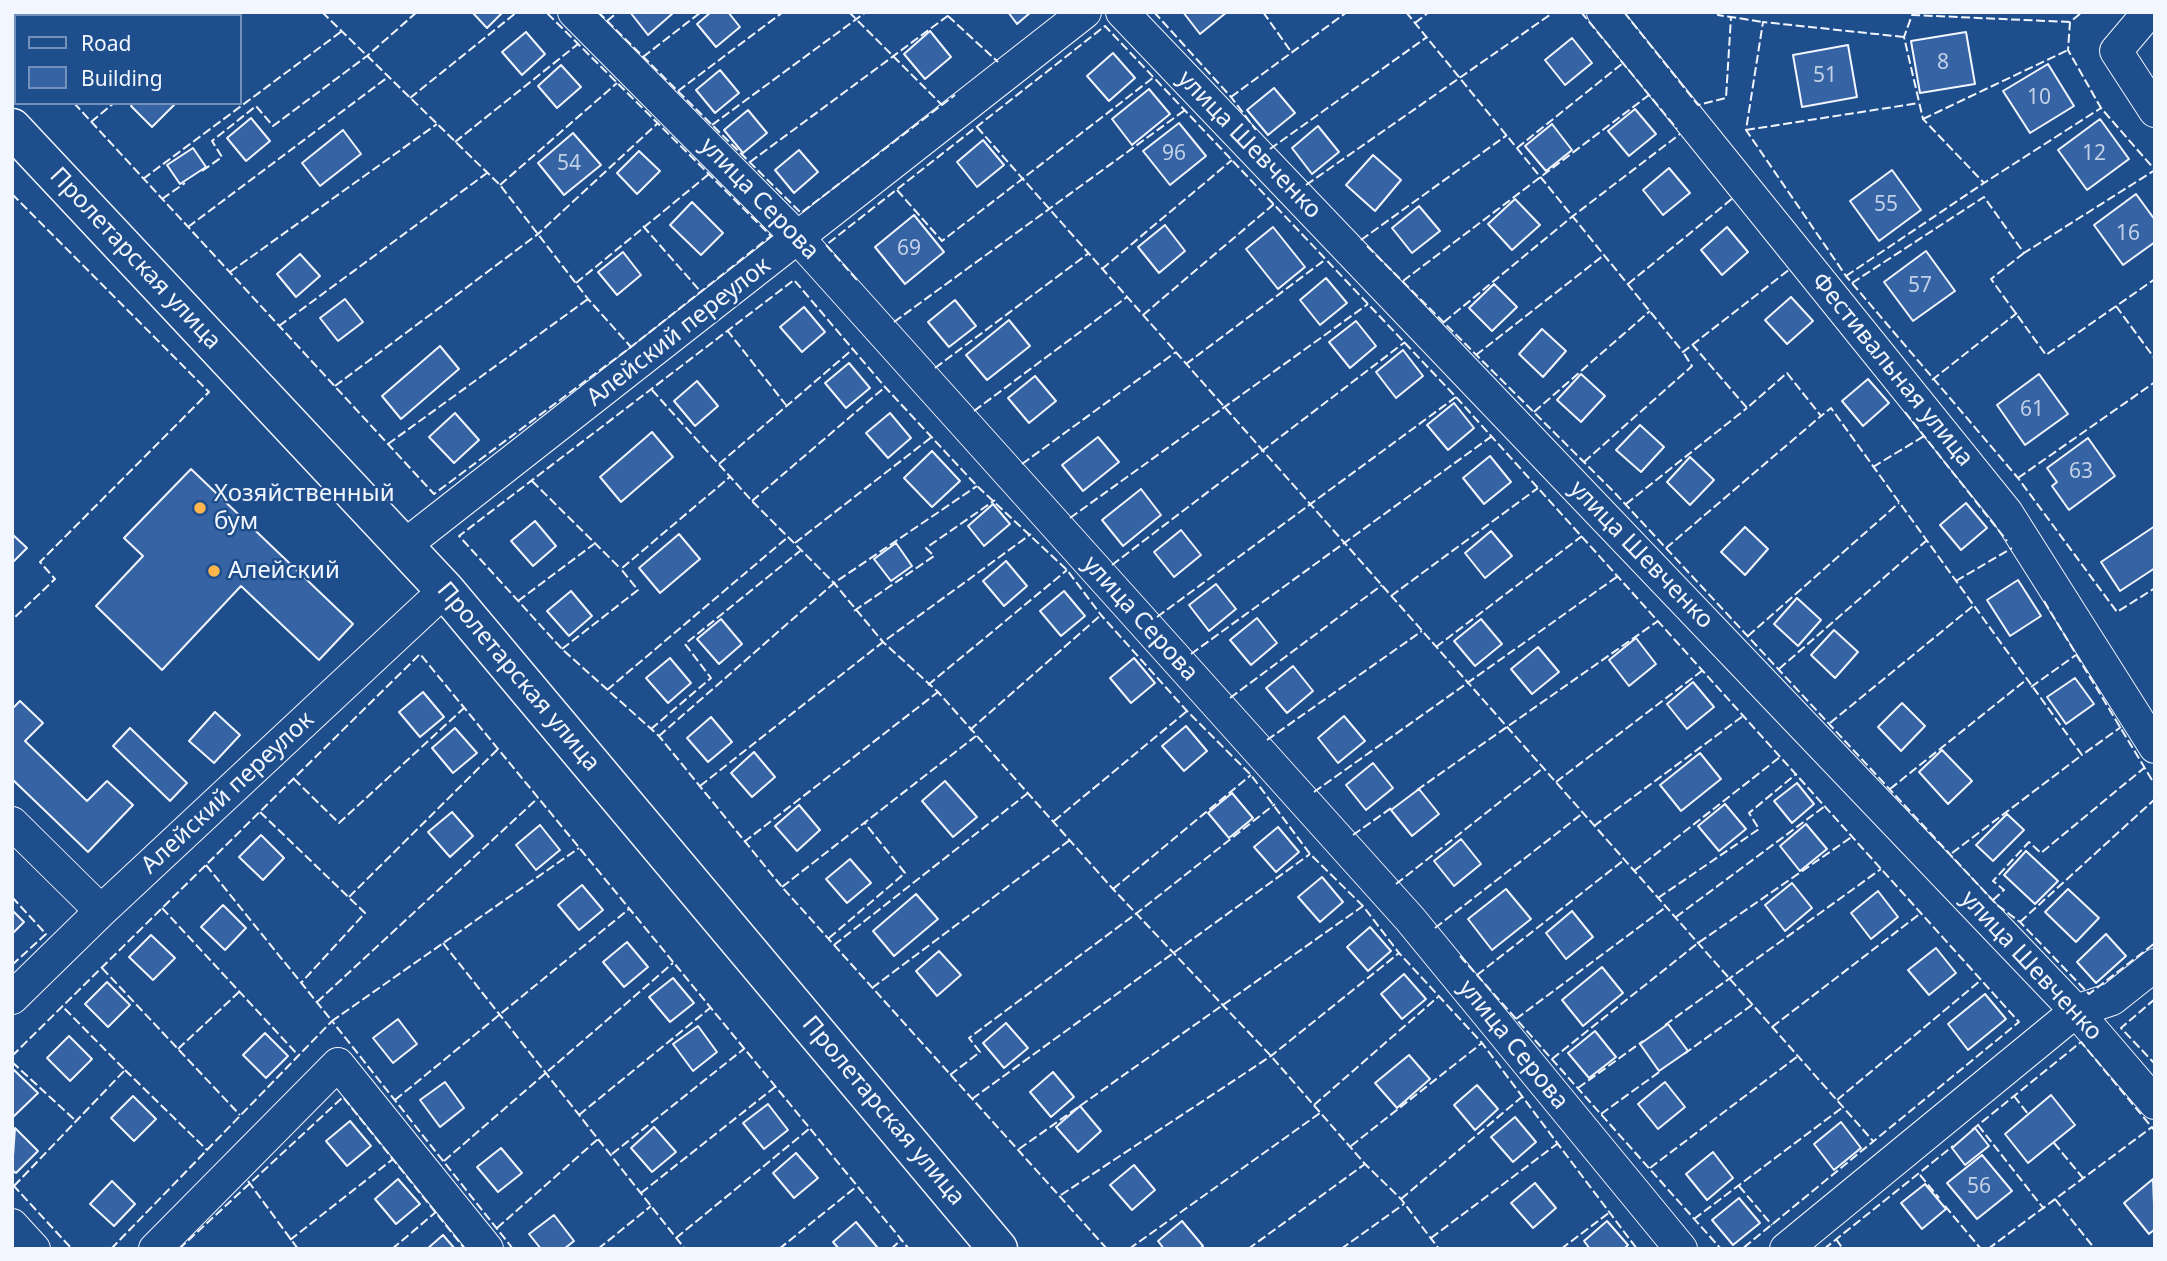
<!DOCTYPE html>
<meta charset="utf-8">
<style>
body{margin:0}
#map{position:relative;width:2167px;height:1261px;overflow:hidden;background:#1f4e8c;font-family:"Noto Sans",sans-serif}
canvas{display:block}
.frame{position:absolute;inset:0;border:14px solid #f2f6ff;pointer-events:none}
.legend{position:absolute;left:14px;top:14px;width:228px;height:91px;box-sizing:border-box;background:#1f4e8c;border:2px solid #7391ba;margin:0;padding:9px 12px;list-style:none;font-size:21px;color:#f2f6ff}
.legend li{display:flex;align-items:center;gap:14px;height:35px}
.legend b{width:35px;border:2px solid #7391ba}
</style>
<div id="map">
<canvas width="2167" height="1261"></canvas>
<div class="frame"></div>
<ul class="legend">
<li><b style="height:9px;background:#1f4e8c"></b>Road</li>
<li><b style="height:19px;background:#3563a3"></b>Building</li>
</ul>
</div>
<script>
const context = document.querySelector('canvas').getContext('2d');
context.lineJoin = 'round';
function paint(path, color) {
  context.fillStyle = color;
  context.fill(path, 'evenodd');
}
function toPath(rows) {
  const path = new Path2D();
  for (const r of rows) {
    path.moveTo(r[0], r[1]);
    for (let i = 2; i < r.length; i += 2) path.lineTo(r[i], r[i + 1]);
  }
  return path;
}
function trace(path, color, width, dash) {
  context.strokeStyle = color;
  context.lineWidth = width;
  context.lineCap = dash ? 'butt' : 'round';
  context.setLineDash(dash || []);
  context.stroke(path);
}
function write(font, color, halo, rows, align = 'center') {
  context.font = font + ' "Noto Sans",sans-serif';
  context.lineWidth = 5;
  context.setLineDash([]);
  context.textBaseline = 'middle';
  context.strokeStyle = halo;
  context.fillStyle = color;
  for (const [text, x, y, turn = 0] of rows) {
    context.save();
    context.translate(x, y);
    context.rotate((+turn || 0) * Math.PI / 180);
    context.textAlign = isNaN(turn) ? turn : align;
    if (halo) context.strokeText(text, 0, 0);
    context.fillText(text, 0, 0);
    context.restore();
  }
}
const building = toPath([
 [472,12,503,12,487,28,472,12],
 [630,12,670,12,672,14,648,35,630,12],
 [711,12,728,12,740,27,716,47,697,24,711,12],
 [1008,12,1031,12,1017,24,1008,12],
 [1183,12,1227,12,1200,34,1183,12],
 [930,31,951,57,925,79,904,54,930,31],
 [526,32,545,54,522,75,502,52,526,32],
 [1966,32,1975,84,1920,93,1911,41,1966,32],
 [1572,38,1592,63,1565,85,1545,60,1572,38],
 [1848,45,1857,97,1802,107,1793,55,1848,45],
 [1113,53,1135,78,1109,101,1087,76,1113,53],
 [2048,64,2074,106,2030,133,2003,91,2048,64],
 [561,65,581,87,557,108,538,86,561,65],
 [720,70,739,93,715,113,696,90,720,70],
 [1274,88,1295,113,1268,135,1247,110,1274,88],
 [1149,89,1170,114,1132,145,1112,119,1149,89],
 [133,103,172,103,174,105,152,127,131,106,133,103],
 [1635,109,1656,134,1629,156,1608,131,1635,109],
 [748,110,767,133,743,153,724,130,748,110],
 [251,118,270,141,246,161,227,138,251,118],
 [2100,119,2129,159,2087,190,2058,150,2100,119],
 [1179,123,1206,156,1170,185,1143,151,1179,123],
 [1552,124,1572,150,1546,171,1525,146,1552,124],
 [1318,126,1339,152,1312,174,1292,148,1318,126],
 [343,130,361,154,320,186,302,163,343,130],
 [573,133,601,165,564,195,538,163,573,133],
 [983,140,1004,165,977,187,957,162,983,140],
 [193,148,206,167,180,184,167,165,193,148],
 [799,150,818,172,794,193,775,170,799,150],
 [639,151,660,171,637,194,617,173,639,151],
 [1373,155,1401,180,1375,211,1346,185,1373,155],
 [1669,168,1690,193,1663,215,1643,190,1669,168],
 [1892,170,1921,210,1879,241,1850,201,1892,170],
 [2136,194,2155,220,2155,242,2123,265,2094,225,2136,194],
 [1515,199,1540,225,1512,250,1488,224,1515,199],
 [692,202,723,233,701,255,670,225,692,202],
 [1419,206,1440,231,1412,253,1392,228,1419,206],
 [914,215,944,252,905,284,875,247,914,215],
 [1165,225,1185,251,1159,273,1138,247,1165,225],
 [1273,227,1305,267,1278,289,1246,249,1273,227],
 [1727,227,1748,252,1722,275,1701,250,1727,227],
 [1926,251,1955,291,1913,321,1884,282,1926,251],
 [623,252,641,275,617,295,598,272,623,252],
 [300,254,320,276,296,297,277,274,300,254],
 [1326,278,1347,303,1320,325,1300,300,1326,278],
 [1494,284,1517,307,1492,331,1469,308,1494,284],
 [1791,297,1813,321,1787,344,1765,320,1791,297],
 [345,299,363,322,338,341,320,318,345,299],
 [955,300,976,326,949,347,928,322,955,300],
 [804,307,825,332,802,352,780,327,804,307],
 [1009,320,1030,346,987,380,966,355,1009,320],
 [1356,321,1376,346,1350,368,1329,342,1356,321],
 [1542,329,1566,351,1543,377,1519,354,1542,329],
 [440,346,459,369,401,419,382,396,440,346],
 [1403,350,1423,376,1396,398,1376,372,1403,350],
 [849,363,870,388,846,408,825,383,849,363],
 [1581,374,1605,396,1581,422,1557,400,1581,374],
 [2039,374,2068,414,2025,445,1997,405,2039,374],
 [1035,376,1056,401,1029,423,1008,398,1035,376],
 [1868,379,1889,403,1863,426,1842,401,1868,379],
 [697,381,718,406,695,426,674,401,697,381],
 [1454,403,1474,428,1448,450,1427,425,1454,403],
 [455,413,479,440,454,463,429,437,455,413],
 [890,413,911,438,888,458,866,433,890,413],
 [1640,425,1664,447,1641,472,1616,450,1640,425],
 [652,432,673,457,621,502,600,477,652,432],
 [1098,437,1119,462,1083,491,1062,465,1098,437],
 [2088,438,2115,476,2069,510,2052,486,2057,482,2047,468,2088,438],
 [932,451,960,481,932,507,904,478,932,451],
 [1490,456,1511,482,1484,504,1463,478,1490,456],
 [1690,457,1714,480,1690,505,1667,482,1690,457],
 [191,469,353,624,319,660,241,586,162,670,96,606,143,556,124,538,191,469],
 [1141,489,1161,515,1123,546,1102,520,1141,489],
 [1966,503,1987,528,1961,550,1940,525,1966,503],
 [993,504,1010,524,984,546,968,526,993,504],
 [535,521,556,546,533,566,511,541,535,521],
 [2155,526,2155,568,2120,591,2101,562,2155,526],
 [1745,527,1768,549,1745,575,1721,552,1745,527],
 [1181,530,1201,555,1174,577,1154,552,1181,530],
 [1491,531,1512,556,1485,578,1465,553,1491,531],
 [12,534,27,548,12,563,12,534],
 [679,534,700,559,660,593,639,568,679,534],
 [896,543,912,566,891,581,874,559,896,543],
 [1006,561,1027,586,1004,606,983,581,1006,561],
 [2018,580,2041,616,2010,636,1987,600,2018,580],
 [1216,584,1236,609,1209,631,1189,605,1216,584],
 [571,591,592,616,569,636,547,611,571,591],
 [1064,591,1085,616,1061,636,1040,611,1064,591],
 [1797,598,1821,620,1798,646,1774,624,1797,598],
 [1257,618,1277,643,1251,665,1230,640,1257,618],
 [721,619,742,644,719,664,697,639,721,619],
 [1481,619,1502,644,1475,666,1454,641,1481,619],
 [1834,630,1858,652,1835,678,1811,655,1834,630],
 [1636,638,1656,664,1629,686,1609,660,1636,638],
 [1538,647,1559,672,1532,694,1511,669,1538,647],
 [670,658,691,683,668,703,646,678,670,658],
 [1134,658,1155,683,1131,703,1110,678,1134,658],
 [1293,666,1313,691,1287,713,1266,688,1293,666],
 [2075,678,2094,704,2066,724,2047,697,2075,678],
 [1693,682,1714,707,1687,729,1667,704,1693,682],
 [423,692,444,717,420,737,399,712,423,692],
 [20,701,43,723,25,741,87,801,107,781,133,805,88,852,12,779,12,709,20,701],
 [1902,703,1925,726,1901,751,1878,727,1902,703],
 [215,712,240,735,214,763,189,741,215,712],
 [1344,716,1365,741,1338,763,1318,738,1344,716],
 [711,717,732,742,708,762,687,738,711,717],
 [1186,726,1207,751,1184,771,1162,746,1186,726],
 [130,728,187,783,170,801,113,746,130,728],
 [455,728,477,753,453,773,432,748,455,728],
 [1942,750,1972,781,1948,804,1919,772,1942,750],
 [754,752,775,777,752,797,731,773,754,752],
 [1700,753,1721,779,1681,811,1660,785,1700,753],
 [1373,763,1393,788,1366,810,1346,785,1373,763],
 [945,781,977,817,953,837,922,801,945,781],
 [1797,783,1814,804,1792,823,1774,801,1797,783],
 [1419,789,1439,814,1412,836,1391,810,1419,789],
 [1232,793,1253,818,1229,838,1208,813,1232,793],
 [1725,804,1746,829,1719,851,1698,826,1725,804],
 [799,805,820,830,797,851,775,826,799,805],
 [452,812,473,836,450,857,428,832,452,812],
 [2007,814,2024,830,1993,861,1976,845,2007,814],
 [1806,824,1827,849,1800,871,1780,846,1806,824],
 [540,825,560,850,536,870,516,845,540,825],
 [1278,827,1299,852,1276,872,1254,847,1278,827],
 [261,835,284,858,263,880,239,857,261,835],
 [1461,839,1481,864,1454,886,1434,861,1461,839],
 [2026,851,2058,881,2035,904,2004,875,2026,851],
 [850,859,871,883,847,903,826,879,850,859],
 [1322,877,1343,902,1320,922,1298,897,1322,877],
 [1792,883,1812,908,1785,931,1765,905,1792,883],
 [582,885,603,910,579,930,558,905,582,885],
 [1506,889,1531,919,1492,950,1468,919,1506,889],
 [2068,889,2099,918,2076,942,2045,912,2068,889],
 [1878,891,1898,917,1871,939,1851,913,1878,891],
 [916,894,938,919,894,956,873,931,916,894],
 [223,905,246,928,225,950,201,927,223,905],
 [12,910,24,922,12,934,12,910],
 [1572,911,1593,937,1566,959,1546,933,1572,911],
 [1370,927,1391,951,1368,971,1347,947,1370,927],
 [2106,934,2126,956,2096,983,2077,962,2106,934],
 [151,935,175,958,153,980,129,957,151,935],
 [627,942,648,967,624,987,603,962,627,942],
 [1936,948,1956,973,1929,995,1908,970,1936,948],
 [939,951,961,975,937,996,916,971,939,951],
 [1602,967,1623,993,1583,1026,1562,1000,1602,967],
 [1404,974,1426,999,1402,1019,1381,994,1404,974],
 [673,978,694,1003,670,1022,649,997,673,978],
 [107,982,130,1005,108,1027,85,1004,107,982],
 [1985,994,2006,1019,1968,1050,1948,1024,1985,994],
 [398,1019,417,1044,393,1063,373,1038,398,1019],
 [1006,1023,1028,1048,1004,1068,983,1043,1006,1023],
 [1668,1024,1688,1051,1659,1071,1640,1044,1668,1024],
 [698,1026,717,1052,693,1071,673,1044,698,1026],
 [1595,1031,1616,1057,1589,1078,1568,1053,1595,1031],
 [265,1033,288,1056,266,1078,243,1055,265,1033],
 [69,1036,92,1059,70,1081,47,1058,69,1036],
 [1409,1055,1430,1079,1397,1108,1375,1083,1409,1055],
 [14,1070,38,1093,12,1118,12,1071,14,1070],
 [1053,1072,1074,1097,1051,1117,1030,1092,1053,1072],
 [445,1082,464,1108,440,1127,420,1100,445,1082],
 [1665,1082,1685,1107,1658,1129,1638,1104,1665,1082],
 [1477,1085,1498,1109,1475,1130,1454,1105,1477,1085],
 [2051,1095,2075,1125,2028,1163,2005,1134,2051,1095],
 [133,1096,156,1119,134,1141,111,1118,133,1096],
 [768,1104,788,1130,764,1149,743,1123,768,1104],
 [1080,1106,1101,1131,1078,1152,1056,1127,1080,1106],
 [1515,1117,1536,1142,1513,1162,1491,1137,1515,1117],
 [350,1121,371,1146,347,1166,326,1141,350,1121],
 [1841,1122,1861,1148,1834,1170,1814,1144,1841,1122],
 [654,1127,676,1152,652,1172,631,1148,654,1127],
 [15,1128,38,1151,16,1173,12,1170,15,1128],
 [1975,1128,1989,1146,1965,1165,1952,1148,1975,1128],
 [501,1148,522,1173,498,1192,477,1167,501,1148],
 [1713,1152,1733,1178,1707,1200,1686,1174,1713,1152],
 [796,1153,818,1178,794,1198,773,1173,796,1153],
 [1982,1155,2012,1191,1977,1219,1947,1183,1982,1155],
 [1134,1165,1155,1190,1132,1210,1110,1185,1134,1165],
 [398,1179,420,1204,396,1224,375,1199,398,1179],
 [2153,1179,2155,1229,2149,1234,2124,1203,2153,1179],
 [112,1181,135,1204,114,1226,90,1204,112,1181],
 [1535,1183,1556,1208,1533,1228,1511,1203,1535,1183],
 [1925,1184,1946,1209,1922,1229,1901,1203,1925,1184],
 [1739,1198,1760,1223,1733,1245,1712,1220,1739,1198],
 [554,1215,574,1241,564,1249,541,1249,529,1234,554,1215],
 [1182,1221,1203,1246,1200,1249,1164,1249,1158,1241,1182,1221],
 [1607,1221,1628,1245,1624,1249,1590,1249,1584,1241,1607,1221],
 [856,1222,877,1247,875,1249,839,1249,833,1242,856,1222],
 [443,1235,455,1249,427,1249,443,1235]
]);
const minor = toPath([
 [574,12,799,239,1410,919,1681,1249],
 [1122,12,2076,1011,2155,1103],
 [1603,12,2007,513,2155,747],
 [2149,12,2116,51,2155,111],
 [404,546,1085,12],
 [12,823,101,911],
 [12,998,101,911,445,590],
 [12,1225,34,1249],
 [155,1249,338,1064,487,1249],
 [1786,1249,2076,1011,2112,999,2155,965]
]);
const major = toPath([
 [12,128,445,590,998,1249]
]);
const fence = toPath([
 [322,12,500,185,588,299,631,347],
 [598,12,801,213,955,95],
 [849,12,942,105],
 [1154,12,1231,97,1256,130],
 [1263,12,1292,53],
 [1406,12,1683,352,1790,269],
 [1581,12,1677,129],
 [1624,12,1698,105,1726,98,1731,17],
 [1717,12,1718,15,1763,22],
 [126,16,130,12],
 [220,16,224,12],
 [948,16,998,62],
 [607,21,618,12],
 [2070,22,1912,15,1904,37,1923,119,1984,183,2101,108],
 [1415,23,1429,12],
 [12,37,16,41],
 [1904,37,1763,22,1746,130,1846,276,2018,478,2117,612,2155,588],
 [643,57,701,12],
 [678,91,783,12],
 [1231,97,1347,12],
 [410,98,517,12],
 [74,103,434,494,631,347,771,236,546,12],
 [1923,119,2068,50],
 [91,122,114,103],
 [712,125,866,12],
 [977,127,1873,1141],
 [1746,130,1919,103],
 [455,142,578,44],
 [1517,148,1623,63],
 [1270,149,1427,37],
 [750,162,953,12],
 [202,171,222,157,212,141,256,106,273,126,367,56,417,12],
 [143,179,342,31],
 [500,185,617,83],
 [1306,185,1554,12],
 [897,190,942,241,1154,77],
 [12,194,209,392,40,562,55,579,12,620],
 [162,199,185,183],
 [643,226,701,292],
 [188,227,388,77],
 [1361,240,1507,135],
 [1367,246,1614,492,1997,905,2020,922,2089,994,2155,943],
 [2024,253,1991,279,2046,355,2155,279],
 [1102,269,1232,160],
 [230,272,437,124],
 [1846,276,1984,183],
 [857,280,826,245,1105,26,1456,397,2019,1022,1742,1249],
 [1403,281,1649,95],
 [576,283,709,174],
 [1852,283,1984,197,2024,253,2155,170,2101,108,2068,50,2070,22,2082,12],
 [1628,284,1733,198],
 [2116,306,2155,359],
 [1143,315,1274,204],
 [894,322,1185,110],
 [1444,322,1573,216,1680,134],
 [279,326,487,173],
 [727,330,786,405],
 [1692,344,1747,408,1787,373,1821,416,1831,408,2082,755,2121,727],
 [1476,355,1604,255],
 [1186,364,1326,259],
 [935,368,1089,253],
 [1932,380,2017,313],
 [335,386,538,234,658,123],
 [652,390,752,501,834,583,883,642,938,692,1113,889,1271,1056,1365,1164,1401,1199,1439,1249],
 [974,411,1127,297],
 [1534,412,1650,311],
 [1905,412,2007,541],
 [388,444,588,299],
 [1584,462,1692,366,1683,352],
 [719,464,853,349],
 [1022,464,1176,352],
 [1873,467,1924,436],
 [2018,478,2155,382],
 [532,481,621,569],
 [752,501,885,387],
 [1626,504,1747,408],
 [1070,518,1368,304],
 [795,543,933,436],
 [1666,548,1821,416],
 [1112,565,1405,342],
 [1956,581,2012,548],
 [1391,596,1538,488],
 [518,601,594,544],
 [2044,601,2155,785],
 [854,611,934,556,926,548,995,500],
 [1157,617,1456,397],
 [1748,636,1899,503],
 [1436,647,1582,536],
 [562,649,638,590,621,569,731,476],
 [1191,654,1492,436],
 [1779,669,1926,541],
 [928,685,1067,570],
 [2031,687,2076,655],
 [607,690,788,537],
 [1230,698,1382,585],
 [1830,723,1973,606],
 [651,729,711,678,685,644,800,551],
 [970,730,1101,615],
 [659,736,834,583,977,486],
 [1267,740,1422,631],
 [294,779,339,823,464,708],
 [1556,782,1703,670],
 [700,786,883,642,1031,534],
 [1890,789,2026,680],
 [1417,790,1658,621],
 [1314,792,1618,576],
 [260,812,365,913,301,983],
 [1054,821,1187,711],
 [1594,826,1743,716],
 [1353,835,1394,806],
 [744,842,938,692],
 [1952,853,2082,755],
 [206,865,332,1021,579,848],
 [1634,871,1780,757],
 [1396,884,1543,768],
 [782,887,976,736],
 [1113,889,1251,775],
 [12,897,46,934,12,965],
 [349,897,498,749],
 [1658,898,1759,829,1749,813,1796,774],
 [1993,900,2004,890,1993,881,2029,842,2041,853,2144,768],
 [162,908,298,1055],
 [1676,917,1825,806],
 [2020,922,2155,799],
 [1435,928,1583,813],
 [829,938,905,873,864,822],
 [443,943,685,1249],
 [834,945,1028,793],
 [1460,956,1721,1249],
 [102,968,240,1115],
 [1477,975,1624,860],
 [872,988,1070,840],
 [2155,999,2121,1028,2155,1064],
 [317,1002,538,798],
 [1516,1019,1666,907],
 [1665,1025,1881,869],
 [1772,1027,1921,913],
 [178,1049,239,992],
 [1684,1054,1752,1005],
 [12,1056,420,654,909,1249],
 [1552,1059,1698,943,1853,836],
 [12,1062,76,1121],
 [125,1070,207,1150],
 [950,1075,980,1052,969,1038,1137,913,1275,804],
 [1578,1088,1643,1041],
 [2014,1096,2028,1114],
 [972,1099,1310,854],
 [395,1100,629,909],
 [1837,1100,1981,980],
 [1314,1105,1438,997],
 [1601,1114,1662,1070],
 [579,1115,710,1008],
 [1978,1125,2044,1209],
 [1972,1130,2081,1042,2155,1131],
 [2054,1143,2083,1178],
 [1351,1146,1482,1043],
 [1019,1149,1363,906],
 [612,1154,745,1048],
 [444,1161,673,963],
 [1650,1168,1798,1056],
 [1920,1175,1939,1198],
 [248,1181,298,1249],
 [13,1185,72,1249],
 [14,1186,125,1070,62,1006],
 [1739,1186,1772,1225],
 [641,1193,775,1087],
 [1061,1195,1271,1056,1399,953],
 [1401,1199,1523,1096],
 [2055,1199,2095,1249],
 [1945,1206,1981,1249],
 [1694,1219,1843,1107],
 [497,1228,598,1139],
 [676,1238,809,1129],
 [1431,1238,1557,1144],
 [1836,1239,1843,1249],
 [290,1240,393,1159],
 [111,1249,332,1021,513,1249],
 [179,1249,343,1097,465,1249],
 [392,1249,436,1212],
 [598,1249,651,1206],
 [779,1249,856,1187],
 [891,1249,902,1239],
 [1107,1249,782,887,659,736,562,649,459,536,794,280,885,387,977,486,1067,570,1101,615,1187,711,1251,775,1310,854,1363,906,1399,953,1482,1043,1637,1249],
 [1129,1249,1320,1113],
 [1248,1249,1365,1164],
 [1341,1249,1404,1204],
 [1561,1249,1610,1212],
 [1824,1249,1953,1146],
 [1988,1249,2152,1127]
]);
const markers = [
 [200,508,7,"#ffb74d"],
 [214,571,7,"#ffb74d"]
];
const numberNames = [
 ["8",1943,63],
 ["51",1825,76],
 ["10",2039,98],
 ["96",1174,154],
 ["12",2094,154],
 ["54",569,164],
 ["55",1886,205],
 ["16",2128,234],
 ["69",909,249],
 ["57",1920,286],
 ["61",2032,410],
 ["63",2081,472],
 ["56",1979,1187]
];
const streetNames = [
 ["улица Шевченко",1249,145,46],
 ["улица Серова",759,199,46],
 ["Пролетарская улица",135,259,47],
 ["Алейский переулок",679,332,-38],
 ["Фестивальная улица",1892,370,51],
 ["улица Шевченко",1641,555,46],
 ["улица Серова",1140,619,48],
 ["Пролетарская улица",518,677,50],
 ["Алейский переулок",228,793,-43],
 ["улица Шевченко",2031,966,47],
 ["улица Серова",1513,1045,51],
 ["Пролетарская улица",883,1111,50]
];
const poiNames = [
 ["Хозяйственный",214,494],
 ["бум",214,522],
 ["Алейский",228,571]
];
paint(building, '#3563a3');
trace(building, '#f2f6ff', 2);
trace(minor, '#f2f6ff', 34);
trace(major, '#f2f6ff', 41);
trace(minor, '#1f4e8c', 32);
trace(major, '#1f4e8c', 38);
trace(fence, '#f2f6ff', 2, [9, 3.5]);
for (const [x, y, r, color] of markers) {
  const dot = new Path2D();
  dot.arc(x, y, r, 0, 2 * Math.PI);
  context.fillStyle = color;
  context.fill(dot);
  trace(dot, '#1f4e8c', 2.5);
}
write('21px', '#c3d1e8', null, numberNames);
write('24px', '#f2f6ff', '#1f4e8c', streetNames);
write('24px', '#f2f6ff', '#1f4e8c', poiNames, 'left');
</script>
